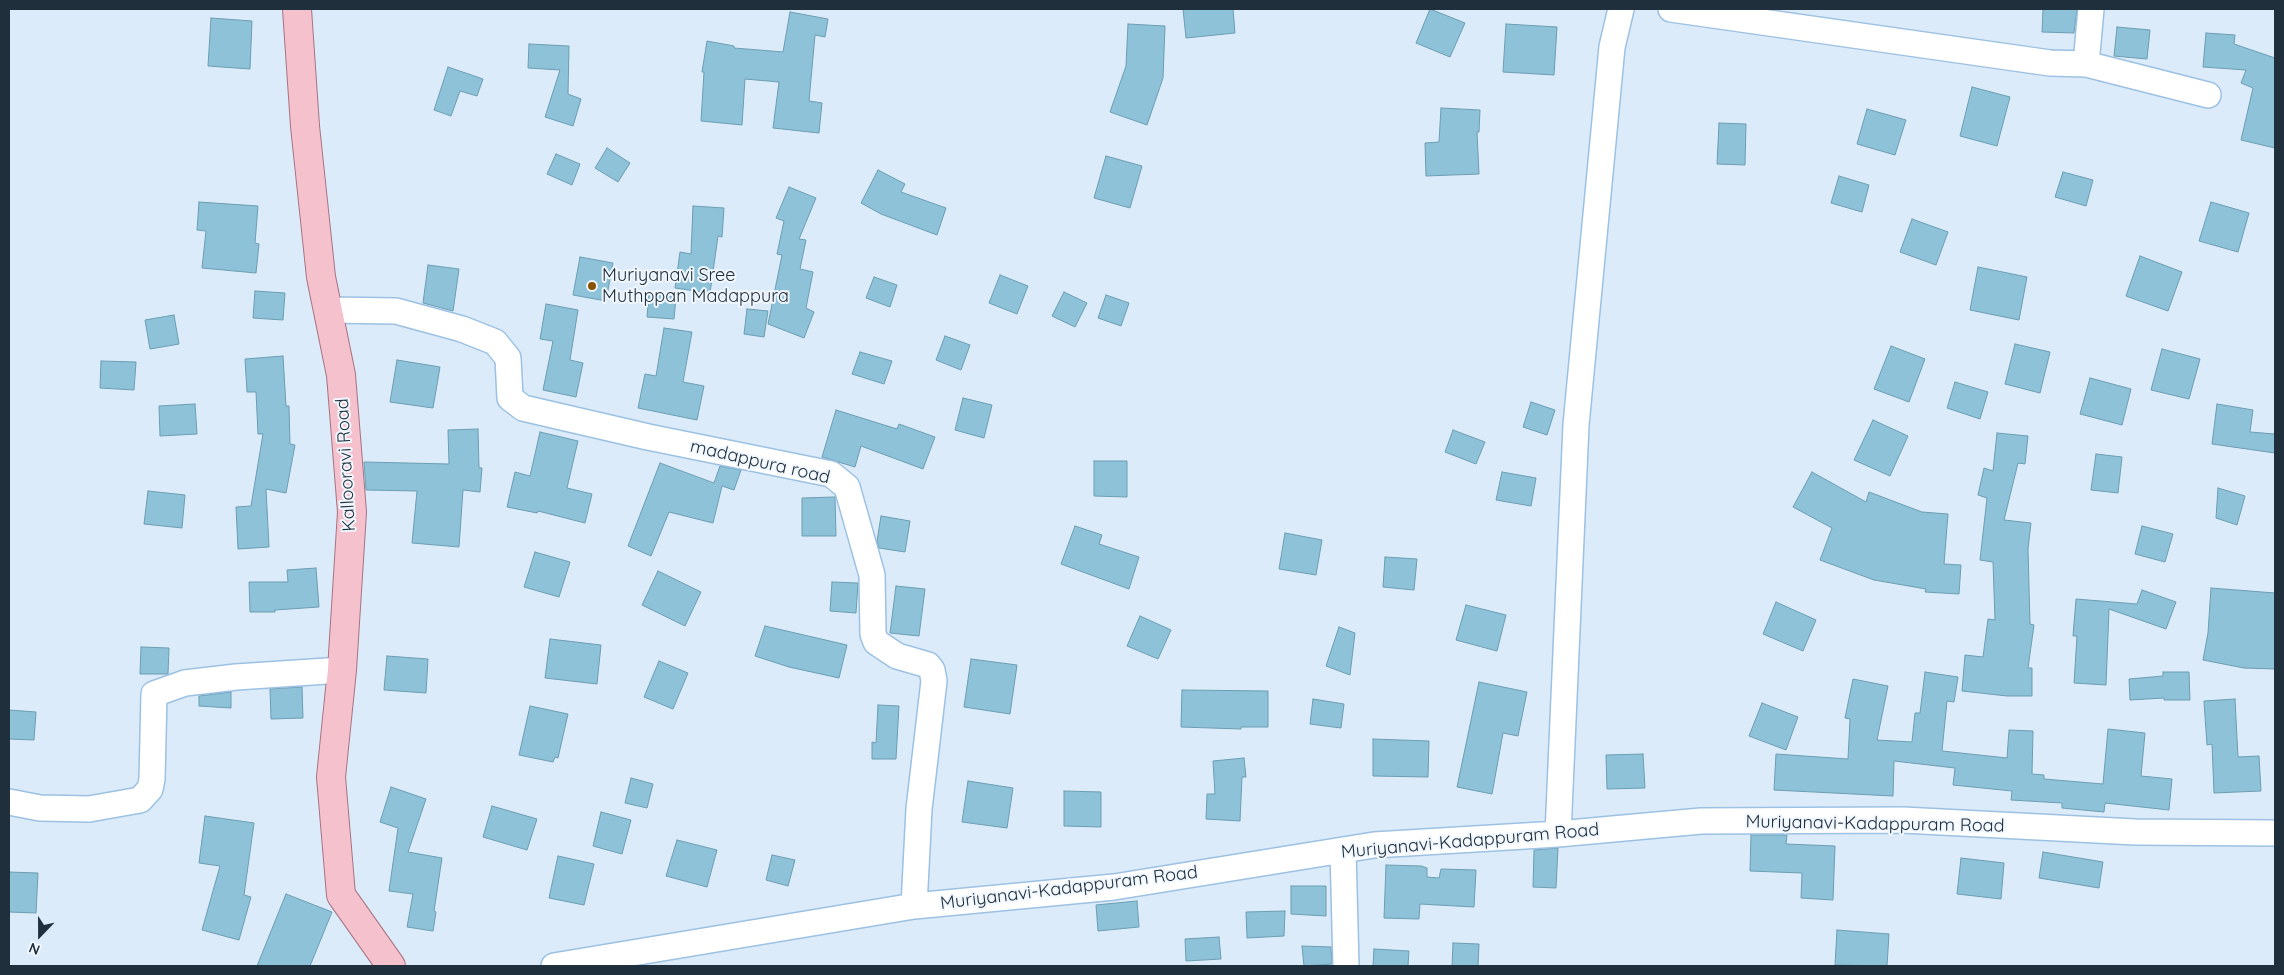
<!DOCTYPE html>
<style>
body{margin:0}
#map{position:relative;width:2284px;height:975px;overflow:hidden;background:#dcebf9;font-family:Quicksand,sans-serif}
canvas{display:block}
.frame{position:absolute;inset:0;border:10px solid #202f3c;pointer-events:none}
.north{position:absolute;left:15px;top:910px;width:50px;height:50px;-webkit-text-stroke:4px #f0f7fe;paint-order:stroke;rotate:202deg;font-size:14px;font-weight:700;line-height:20px;text-align:center;color:#202f3c}
.north::after{content:'';display:block;margin:auto;width:18px;height:22px;background:#202f3c;clip-path:polygon(50% 0,100% 100%,50% 72%,0 100%)}
</style>
<div id="map">
<canvas width="2284" height="975"></canvas>
<div class="frame"></div>
<div class="north">N</div>
</div>
<script>
const context = document.querySelector('canvas').getContext('2d');
context.lineJoin = 'round';
function paint(path, color) {
  context.fillStyle = color;
  context.fill(path, 'evenodd');
}
function toPath(rows) {
  const path = new Path2D();
  for (const r of rows) {
    path.moveTo(r[0], r[1]);
    for (let i = 2; i < r.length; i += 2) path.lineTo(r[i], r[i + 1]);
  }
  return path;
}
function trace(path, color, width, dash) {
  context.strokeStyle = color;
  context.lineWidth = width;
  context.lineCap = dash ? 'butt' : 'round';
  context.setLineDash(dash || []);
  context.stroke(path);
}
function write(font, color, halo, rows, align = 'center') {
  context.font = font + ' Quicksand,sans-serif';
  context.lineWidth = 4;
  context.setLineDash([]);
  context.textBaseline = 'middle';
  context.strokeStyle = halo;
  context.fillStyle = color;
  for (const [text, x, y, turn = 0] of rows) {
    context.save();
    context.translate(x, y);
    context.rotate((+turn || 0) * Math.PI / 180);
    context.textAlign = isNaN(turn) ? turn : align;
    if (halo) context.strokeText(text, 0, 0);
    context.fillText(text, 0, 0);
    context.restore();
  }
}
const building = toPath([
 [1183,9,1233,9,1235,33,1186,38,1183,9],
 [1430,9,1465,23,1450,57,1416,43,1430,9],
 [2043,9,2077,9,2074,33,2042,32,2043,9],
 [790,12,828,19,825,37,815,35,809,101,822,103,819,133,773,128,779,82,745,79,742,125,701,121,704,72,702,72,707,41,734,46,734,48,783,52,790,12],
 [211,18,252,21,250,69,208,66,211,18],
 [1128,24,1165,26,1163,78,1147,125,1110,112,1126,66,1128,24],
 [1506,24,1557,27,1554,75,1503,72,1506,24],
 [2117,27,2150,30,2147,59,2114,56,2117,27],
 [2206,33,2235,35,2234,44,2275,58,2275,148,2241,140,2253,88,2241,83,2246,70,2203,67,2206,33],
 [529,44,569,46,568,94,581,99,573,126,545,117,560,70,528,68,529,44],
 [448,67,483,79,477,96,460,91,451,116,434,110,448,67],
 [1972,87,2010,97,1997,146,1960,136,1972,87],
 [1441,108,1480,110,1479,132,1477,132,1479,174,1426,176,1425,143,1439,142,1441,108],
 [1867,109,1906,120,1895,155,1857,144,1867,109],
 [1719,123,1746,124,1745,165,1717,164,1719,123],
 [607,148,630,163,618,182,595,168,607,148],
 [556,154,580,164,572,185,547,174,556,154],
 [1106,156,1142,166,1130,208,1094,198,1106,156],
 [878,170,905,184,901,192,946,208,937,235,881,214,861,203,878,170],
 [2063,172,2093,180,2086,206,2055,197,2063,172],
 [1839,176,1869,185,1862,212,1831,203,1839,176],
 [789,187,816,198,799,239,806,240,800,269,813,272,806,308,814,312,804,338,768,324,782,255,777,254,784,221,776,218,789,187],
 [199,202,258,206,255,243,259,244,256,273,202,268,206,231,197,230,199,202],
 [2211,202,2249,213,2238,252,2199,241,2211,202],
 [693,206,724,208,722,237,718,236,710,293,675,288,680,252,691,254,693,206],
 [1912,219,1948,232,1936,265,1900,252,1912,219],
 [2140,256,2182,272,2168,311,2126,296,2140,256],
 [580,257,613,263,606,301,573,295,580,257],
 [428,265,459,269,453,311,423,303,428,265],
 [1978,267,2027,277,2019,320,1970,310,1978,267],
 [1000,275,1028,286,1017,314,989,303,1000,275],
 [874,277,897,285,890,307,866,298,874,277],
 [255,291,285,293,283,320,253,318,255,291],
 [1064,292,1087,303,1075,327,1052,316,1064,292],
 [649,294,676,297,674,319,647,317,649,294],
 [1106,295,1129,303,1121,326,1098,318,1106,295],
 [546,304,578,310,570,360,583,363,576,397,543,390,553,341,540,339,546,304],
 [747,309,768,311,764,337,744,334,747,309],
 [174,315,179,344,150,349,145,320,174,315],
 [664,328,692,332,683,382,704,386,697,420,638,408,645,374,656,376,664,328],
 [945,336,970,345,961,370,936,360,945,336],
 [2015,344,2050,352,2040,393,2005,384,2015,344],
 [1891,346,1925,359,1909,402,1874,389,1891,346],
 [2162,349,2200,359,2189,399,2151,390,2162,349],
 [860,352,892,361,884,384,852,374,860,352],
 [283,356,286,406,289,406,290,444,295,445,286,493,266,489,269,547,238,549,236,507,251,506,263,434,258,434,256,392,247,392,245,359,283,356],
 [397,360,440,367,433,408,390,402,397,360],
 [101,361,136,362,134,390,100,388,101,361],
 [2090,378,2131,389,2122,425,2080,414,2090,378],
 [1955,382,1988,392,1980,419,1947,408,1955,382],
 [963,398,992,405,984,438,955,430,963,398],
 [1531,402,1555,410,1547,435,1523,427,1531,402],
 [195,404,197,434,160,436,159,406,195,404],
 [2217,404,2253,410,2250,432,2275,434,2275,453,2212,444,2217,404],
 [836,410,897,429,899,424,935,437,923,469,861,446,855,467,822,457,836,410],
 [1873,420,1908,436,1890,476,1854,460,1873,420],
 [478,429,479,468,482,468,480,492,463,490,459,547,412,543,417,491,366,490,364,462,449,464,448,430,478,429],
 [1453,430,1485,442,1476,464,1445,452,1453,430],
 [540,432,578,441,567,488,592,494,585,523,538,511,537,513,507,507,515,472,530,476,540,432],
 [1997,433,2028,436,2025,464,2018,463,2004,520,2031,523,2028,549,2030,624,2034,625,2028,668,2032,668,2032,696,2007,696,1962,691,1965,655,1983,657,1988,619,1995,620,1993,562,1980,560,1987,498,1978,495,1984,468,1993,471,1997,433],
 [2096,454,2122,457,2118,493,2091,490,2096,454],
 [1094,461,1127,461,1127,497,1094,496,1094,461],
 [660,463,714,483,720,466,741,470,734,490,722,486,713,523,669,512,651,556,628,546,660,463],
 [1502,472,1536,478,1531,506,1496,500,1502,472],
 [1812,472,1866,502,1869,492,1922,512,1948,514,1944,564,1961,565,1959,594,1925,592,1926,589,1874,580,1820,560,1832,528,1793,507,1812,472],
 [2218,488,2245,496,2237,525,2216,518,2218,488],
 [148,491,185,495,182,528,144,524,148,491],
 [835,497,836,536,802,536,802,498,835,497],
 [881,516,910,521,905,552,879,548,877,541,881,516],
 [1075,526,1102,535,1099,544,1139,557,1129,589,1061,564,1075,526],
 [2142,526,2173,534,2165,562,2135,554,2142,526],
 [1285,533,1322,540,1316,575,1279,569,1285,533],
 [535,552,570,562,559,597,524,587,535,552],
 [1385,557,1417,559,1414,590,1383,587,1385,557],
 [316,568,319,607,275,610,275,612,250,612,249,582,288,582,287,570,316,568],
 [658,571,701,592,685,626,642,605,658,571],
 [832,582,858,583,856,613,830,611,832,582],
 [896,586,925,589,919,636,890,633,896,586],
 [2211,588,2275,593,2275,669,2244,668,2203,660,2208,633,2211,588],
 [2142,590,2176,602,2166,629,2109,609,2106,685,2074,683,2077,636,2073,636,2076,599,2137,604,2142,590],
 [1776,602,1816,620,1803,651,1763,634,1776,602],
 [1466,605,1506,615,1497,651,1456,640,1466,605],
 [1140,616,1171,630,1158,659,1127,646,1140,616],
 [765,626,847,645,839,678,789,667,755,656,765,626],
 [1339,627,1355,633,1350,675,1326,666,1339,627],
 [550,639,601,645,597,684,545,678,550,639],
 [141,647,169,648,168,674,140,674,141,647],
 [387,656,428,659,426,693,384,690,387,656],
 [971,659,1017,665,1010,714,964,707,971,659],
 [659,661,688,673,673,709,644,697,659,661],
 [1925,672,1958,677,1954,702,1947,701,1942,751,2007,758,2009,730,2033,731,2032,774,2044,775,2044,779,2103,784,2108,729,2145,733,2141,776,2172,779,2169,810,2105,803,2104,812,2062,808,2062,803,2011,800,2012,791,1953,785,1955,768,1894,761,1893,796,1774,790,1776,754,1848,759,1850,719,1845,718,1853,679,1888,686,1877,740,1912,742,1915,713,1920,713,1925,672],
 [2163,672,2189,672,2190,700,2164,700,2164,698,2130,700,2129,679,2163,676,2163,672],
 [1479,682,1527,692,1518,736,1503,733,1492,794,1457,787,1479,682],
 [302,687,303,718,271,719,270,689,302,687],
 [1182,690,1268,691,1268,727,1241,727,1241,729,1181,727,1182,690],
 [231,692,231,708,199,706,199,696,231,692],
 [1313,699,1344,704,1341,728,1310,724,1313,699],
 [2235,699,2238,757,2259,756,2261,791,2214,793,2212,744,2207,745,2204,701,2235,699],
 [1762,703,1798,717,1786,750,1749,736,1762,703],
 [878,705,899,706,896,759,872,759,872,742,876,743,878,705],
 [530,706,568,714,558,758,555,757,553,762,519,755,530,706],
 [9,710,36,712,34,740,9,739,9,710],
 [1373,739,1429,741,1428,777,1373,776,1373,739],
 [1643,754,1645,788,1607,789,1606,755,1643,754],
 [1244,758,1246,777,1242,777,1240,821,1206,819,1207,794,1215,794,1213,761,1244,758],
 [631,778,653,784,647,808,625,803,631,778],
 [968,781,1013,788,1007,828,962,822,968,781],
 [391,787,426,799,408,852,442,858,434,911,436,912,433,931,407,927,413,894,389,891,398,828,380,822,391,787],
 [1064,791,1101,792,1101,827,1064,826,1064,791],
 [492,806,537,819,527,850,483,837,492,806],
 [601,812,631,820,622,854,593,846,601,812],
 [205,816,254,823,244,895,251,897,239,940,202,930,220,866,199,863,205,816],
 [1751,835,1787,835,1786,844,1835,846,1833,900,1801,898,1802,873,1750,871,1751,835],
 [677,840,717,850,707,887,666,876,677,840],
 [1558,848,1556,888,1533,887,1534,850,1558,848],
 [2043,852,2103,862,2099,888,2039,878,2043,852],
 [772,855,795,860,788,886,766,880,772,855],
 [558,856,594,864,584,905,549,898,558,856],
 [1961,858,2004,863,2001,899,1957,894,1961,858],
 [1386,865,1421,866,1427,868,1427,877,1439,878,1441,869,1476,870,1474,907,1420,904,1419,919,1384,918,1386,865],
 [9,872,38,873,36,913,9,912,9,872],
 [1291,886,1326,886,1326,916,1291,914,1291,886],
 [286,894,332,912,310,966,257,966,286,894],
 [1137,901,1139,927,1098,931,1096,905,1137,901],
 [1285,911,1284,936,1247,938,1246,912,1285,911],
 [1837,930,1889,934,1887,966,1835,965,1837,930],
 [1219,937,1221,959,1186,961,1185,939,1219,937],
 [1453,943,1479,944,1478,966,1452,966,1453,943],
 [1302,946,1331,947,1332,964,1304,966,1302,946],
 [1374,949,1409,951,1408,966,1373,966,1374,949]
]);
const minor = toPath([
 [1671,9,2050,63,2086,64,2208,95],
 [2086,64,2091,9],
 [328,310,396,311,462,329,495,342,508,358,510,398,523,408,648,437,831,474,847,487,872,575,873,634,876,642,897,656,928,665,932,670,934,681,919,809,914,906],
 [9,802,40,808,89,809,140,800,150,789,152,779,154,694,185,683,236,677,342,670],
 [1558,834,1576,425,1612,47,1621,9],
 [1343,850,1346,966],
 [554,966,914,906,1114,887,1374,845,1558,834,1701,821,1903,820,2135,832,2275,833]
]);
const major = toPath([
 [297,9,305,126,321,277,341,375,352,512,342,670,331,777,341,895,391,966]
]);
const markers = [
 [592,286,5,"#895203"]
];
const poiNames = [
 ["Muriyanavi Sree",602,276],
 ["Muthppan Madappura",602,297]
];
const streetNames = [
 ["madappura road",760,462,13],
 ["Kallooravi Road",346,465,-93],
 ["Muriyanavi-Kadappuram Road",1875,824,1],
 ["Muriyanavi-Kadappuram Road",1470,841,-5],
 ["Muriyanavi-Kadappuram Road",1069,888,-7]
];
paint(building, '#8ec2d8');
trace(building, '#6b9db2', 1);
trace(minor, '#9cc1e2', 28);
trace(major, '#a77384', 30);
trace(minor, '#fff', 25);
trace(major, '#f5c1cc', 28);
for (const [x, y, r, color] of markers) {
  const dot = new Path2D();
  dot.arc(x, y, r, 0, 2 * Math.PI);
  context.fillStyle = color;
  context.fill(dot);
  trace(dot, '#f0f7fe', 2);
}
write('18px', '#202f3c', '#f0f7fe', poiNames, 'left');
write('18px', '#202f3c', '#f0f7fe', streetNames);
</script>
